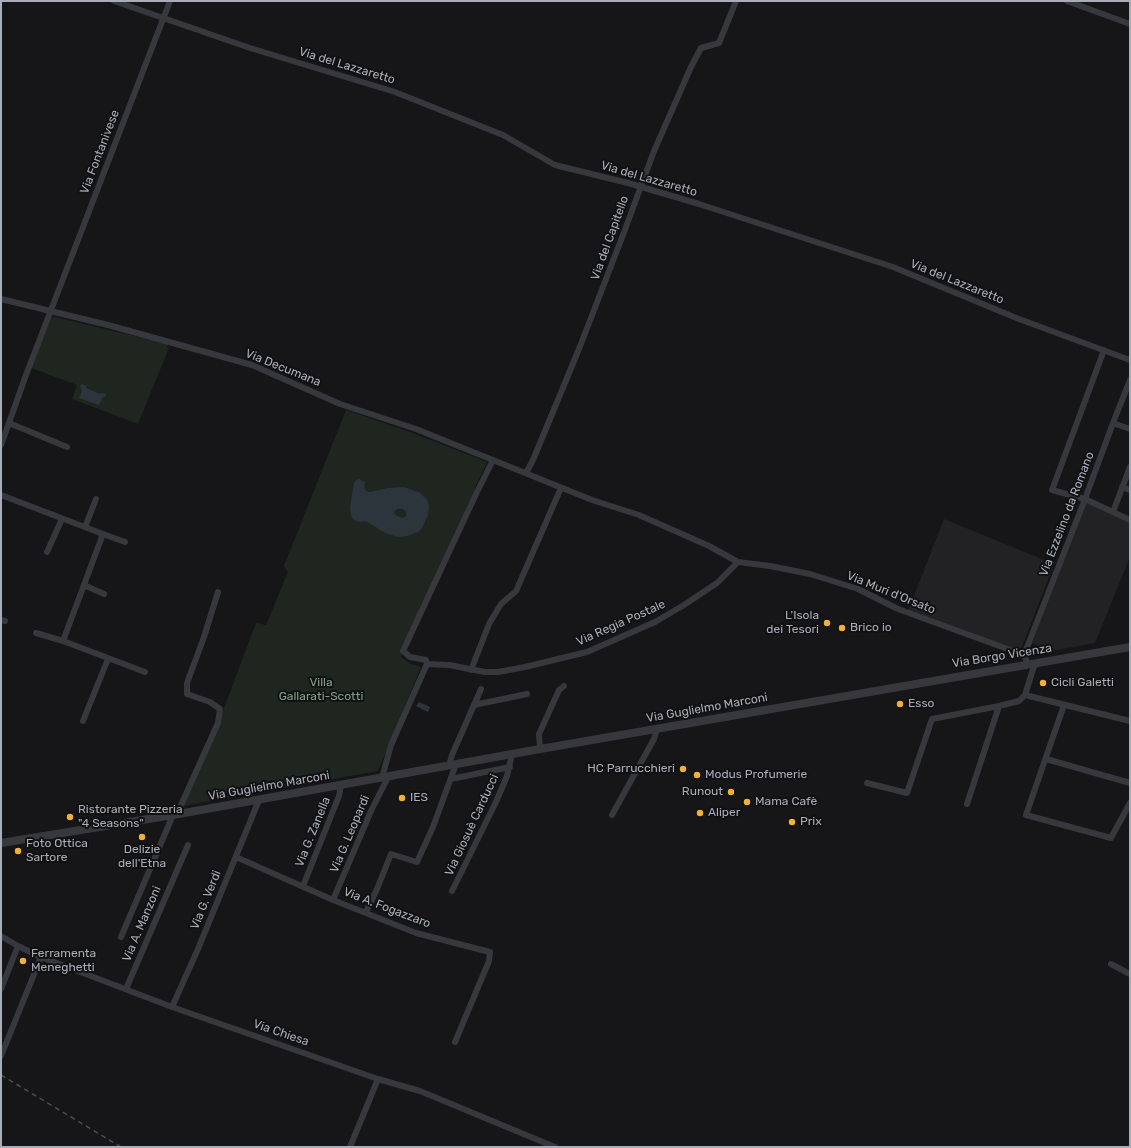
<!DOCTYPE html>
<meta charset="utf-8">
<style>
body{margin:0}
#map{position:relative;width:1131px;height:1148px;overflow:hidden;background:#161618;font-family:Rubik,sans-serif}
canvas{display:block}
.frame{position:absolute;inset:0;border:2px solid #a8adb8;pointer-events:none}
</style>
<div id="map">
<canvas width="1131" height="1148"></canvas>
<div class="frame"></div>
</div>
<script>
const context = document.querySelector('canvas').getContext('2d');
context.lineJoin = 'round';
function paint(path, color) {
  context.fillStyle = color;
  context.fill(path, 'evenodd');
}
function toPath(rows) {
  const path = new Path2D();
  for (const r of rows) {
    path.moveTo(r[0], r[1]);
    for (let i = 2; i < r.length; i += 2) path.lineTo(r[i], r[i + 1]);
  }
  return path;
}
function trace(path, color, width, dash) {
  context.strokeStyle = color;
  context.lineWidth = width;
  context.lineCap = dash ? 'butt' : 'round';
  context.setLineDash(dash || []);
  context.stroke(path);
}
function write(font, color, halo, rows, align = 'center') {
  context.font = font + ' Rubik,sans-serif';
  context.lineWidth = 4;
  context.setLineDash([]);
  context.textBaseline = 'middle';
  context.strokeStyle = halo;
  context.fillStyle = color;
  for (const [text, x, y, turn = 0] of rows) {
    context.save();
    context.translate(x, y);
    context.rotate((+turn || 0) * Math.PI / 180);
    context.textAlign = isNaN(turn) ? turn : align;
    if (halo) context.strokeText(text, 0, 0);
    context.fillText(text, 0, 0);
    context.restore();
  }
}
const built = toPath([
 [1085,502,1130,523,1130,557,1095,643,1051,651,1032,643],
 [944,519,1054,564,1021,649,1015,650,908,611]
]);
const green = toPath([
 [55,317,168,344,167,347,169,348,138,424,72,399,77,385,31,368,51,318],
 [346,410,410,432,487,462,404,644,401,657,411,664,421,667,378,771,183,806,220,719,256,623,266,625,288,572,284,566]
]);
const water = toPath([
 [82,384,86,386,86,388,100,394,102,393,106,394,105,397,102,398,99,405,79,398,82,391,80,386],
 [359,479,365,482,364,487,366,491,370,492,388,488,404,487,420,493,427,500,429,506,428,515,422,528,418,532,407,536,398,537,385,533,371,524,365,521,359,522,354,520,351,516,350,507,354,483,356,480],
 [397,509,403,509,406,512,406,516,402,518,395,515,394,512],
 [419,702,430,707,428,712,416,706]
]);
const minor = toPath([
 [114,1,250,48,395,92,503,135,555,165,628,183,699,204,893,267,1019,319,1130,360],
 [1067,1,1130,24],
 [1,299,108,325,252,365,340,404,416,429,592,500,639,515,709,546,738,562,770,566,810,574,858,589,898,609,1024,655,1028,664],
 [1104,350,1052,490,1085,499,1130,520],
 [9,423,67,447],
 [1113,423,1130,429],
 [1,445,26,375,170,1],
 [526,473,533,460,579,349,623,235,654,151,691,67,701,48,719,43,736,1],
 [1122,487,1130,490],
 [1,495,103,534,63,641,145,672],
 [1113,512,1130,467],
 [85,527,96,499],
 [103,534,125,542],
 [47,552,62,519],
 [84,585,104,594],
 [1,620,5,621],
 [36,633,63,641],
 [1024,655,1085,499,1113,423,1130,380],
 [1035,663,1025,695,1130,721],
 [427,664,449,665,485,672,498,672,525,667,587,652,655,622,684,605,717,583,738,562],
 [471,670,489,624,501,604,516,591,561,488],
 [474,705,527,694],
 [1064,705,1026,815,1111,838,1130,803],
 [83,721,108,659],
 [540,749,539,734,559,690,564,686],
 [1046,759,1130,783],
 [449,766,452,755,481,689],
 [382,778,391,745,427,664,426,660,410,657,403,651,476,494,493,460],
 [451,779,510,767],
 [867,783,907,793,932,719,999,706,1019,701,1025,695],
 [967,804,999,706],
 [177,814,218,723,220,709,210,702,187,694,187,683,204,637,218,592],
 [612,815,654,739,657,729],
 [236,857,333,900,416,933,490,952,489,961,455,1042],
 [303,886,339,796,341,785],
 [452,891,496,802,507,776,512,754],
 [333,900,371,811,388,777],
 [366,912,377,889,391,854,417,862,433,827,456,764],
 [1,936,18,946,41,957,172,1007,378,1079,420,1091,555,1147],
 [121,937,173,815],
 [1111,964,1130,974],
 [1,989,18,946],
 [126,989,188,845],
 [172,1007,198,949,259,800],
 [1,1056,41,957],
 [350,1147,378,1079]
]);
const tertiary = toPath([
 [1,843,173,815,540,749,1130,647]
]);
const rail = toPath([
 [1,1075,121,1147]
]);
const markers = [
 [827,623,4,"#f2b134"],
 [842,628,4,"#f2b134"],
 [1043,683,4,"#f2b134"],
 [900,704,4,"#f2b134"],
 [683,769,4,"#f2b134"],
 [697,775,4,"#f2b134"],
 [731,792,4,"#f2b134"],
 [402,798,4,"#f2b134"],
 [747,802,4,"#f2b134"],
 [700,813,4,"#f2b134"],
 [70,817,4,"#f2b134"],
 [792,822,4,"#f2b134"],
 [142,837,4,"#f2b134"],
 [18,851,4,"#f2b134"],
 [23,961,4,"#f2b134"]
];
const streetNames = [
 ["Via del Lazzaretto",347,66,17],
 ["Via Fontanivese",100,152,-69],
 ["Via del Lazzaretto",649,179,16],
 ["Via del Capitello",610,238,-70],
 ["Via del Lazzaretto",957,282,22],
 ["Via Decumana",283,368,22],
 ["Via Ezzelino da Romano",1067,514,-69],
 ["Via Muri d'Orsato",891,593,22],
 ["Via Regia Postale",621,623,-24],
 ["Via Borgo Vicenza",1002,656,-9],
 ["Via Guglielmo Marconi",707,708,-10],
 ["Via Guglielmo Marconi",269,786,-10],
 ["Via Giosuè Carducci",472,825,-65],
 ["Via G. Zanella",313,832,-68],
 ["Via G. Leopardi",350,834,-67],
 ["Via G. Verdi",206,900,-68],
 ["Via A. Fogazzaro",387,908,21],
 ["Via A. Manzoni",142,924,-67],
 ["Via Chiesa",281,1033,19]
];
const poiNames = [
 ["L'Isola",819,616,"right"],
 ["dei Tesori",819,630,"right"],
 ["Brico io",850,628],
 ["Cicli Galetti",1051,683],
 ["Esso",908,704],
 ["HC Parrucchieri",675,769,"right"],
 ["Modus Profumerie",705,775],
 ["Runout",723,792,"right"],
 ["IES",410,798],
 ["Mama Cafè",755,802],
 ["Ristorante Pizzeria",78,810],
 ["\"4 Seasons\"",78,824],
 ["Aliper",708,813],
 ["Prix",800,822],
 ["Foto Ottica",26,844],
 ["Sartore",26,858],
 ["Delizie",142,850,"center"],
 ["dell'Etna",142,864,"center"],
 ["Ferramenta",31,954],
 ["Meneghetti",31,968]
];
const parkNames = [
 ["Villa",321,683],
 ["Gallarati-Scotti",321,697]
];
paint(built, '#222225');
paint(green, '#1e261f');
paint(water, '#2c353c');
trace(minor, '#37383d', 6);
trace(tertiary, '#37383d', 8);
trace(rail, '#4a4c52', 1.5, [5, 4]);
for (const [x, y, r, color] of markers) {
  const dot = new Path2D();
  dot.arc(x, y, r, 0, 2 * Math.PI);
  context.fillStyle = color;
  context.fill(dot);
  trace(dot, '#111113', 1.5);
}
write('12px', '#a8adb8', '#111113', streetNames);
write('12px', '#a8adb8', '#111113', poiNames, 'left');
write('12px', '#7fa381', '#111113', parkNames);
</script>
